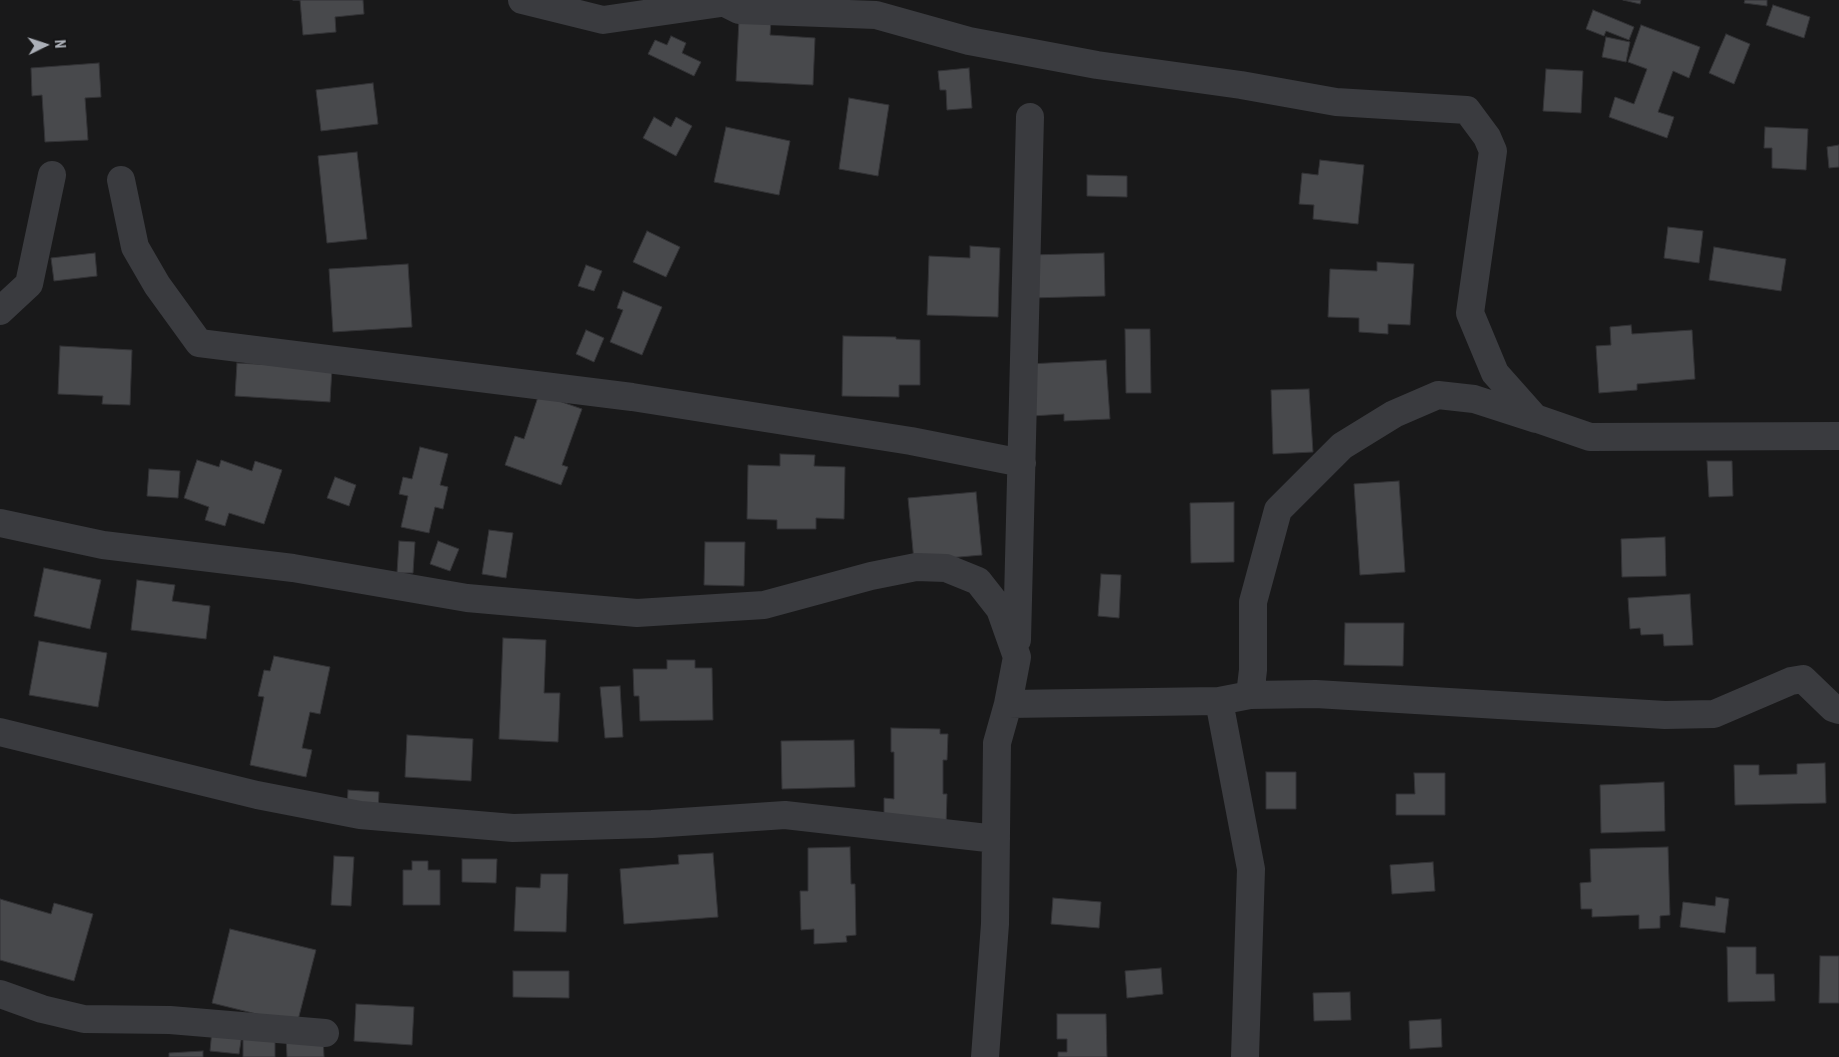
<!DOCTYPE html>
<style>
body{margin:0}
#map{position:relative;width:1839px;height:1057px;overflow:hidden;background:#19191a;font-family:"Roboto Condensed",sans-serif}
canvas{display:block}
.north{position:absolute;left:20px;top:20px;width:50px;height:50px;-webkit-text-stroke:4px #141415;paint-order:stroke;rotate:86deg;font-size:14px;font-weight:700;line-height:20px;text-align:center;color:#acb0b8}
.north::after{content:'';display:block;margin:auto;width:18px;height:22px;background:#acb0b8;clip-path:polygon(50% 0,100% 100%,50% 72%,0 100%)}
</style>
<div id="map">
<canvas width="1839" height="1057"></canvas>
<div class="north">N</div>
</div>
<script>
const context = document.querySelector('canvas').getContext('2d');
context.lineJoin = 'round';
function paint(path, color) {
  context.fillStyle = color;
  context.fill(path, 'evenodd');
}
function toPath(rows) {
  const path = new Path2D();
  for (const r of rows) {
    path.moveTo(r[0], r[1]);
    for (let i = 2; i < r.length; i += 2) path.lineTo(r[i], r[i + 1]);
  }
  return path;
}
function trace(path, color, width, dash) {
  context.strokeStyle = color;
  context.lineWidth = width;
  context.lineCap = dash ? 'butt' : 'round';
  context.setLineDash(dash || []);
  context.stroke(path);
}
const building = toPath([
 [293,0,363,0,364,14,335,17,336,32,303,35,300,0,293,0],
 [1623,0,1641,0,1640,4,1623,0],
 [1745,0,1767,0,1767,6,1744,3,1745,0],
 [1773,5,1810,17,1804,38,1766,25,1773,5],
 [1593,10,1634,27,1629,40,1606,31,1604,36,1586,29,1593,10],
 [739,19,771,20,770,35,815,38,813,85,736,81,739,19],
 [1641,25,1700,47,1689,78,1673,71,1658,112,1674,117,1667,138,1609,117,1615,97,1634,104,1647,69,1628,62,1641,25],
 [1726,34,1750,44,1734,84,1709,73,1726,34],
 [671,36,686,43,682,53,701,62,694,76,648,54,655,40,667,45,671,36],
 [1606,37,1630,42,1626,62,1602,57,1606,37],
 [99,63,101,97,85,98,88,140,45,142,42,95,32,96,31,68,99,63],
 [969,68,972,108,947,110,946,90,940,90,938,71,969,68],
 [1546,69,1583,71,1581,113,1543,111,1546,69],
 [373,83,378,124,321,131,316,90,373,83],
 [849,98,889,105,878,176,839,169,849,98],
 [654,117,671,127,676,117,692,126,676,156,643,138,654,117],
 [726,127,790,141,779,195,714,182,726,127],
 [1765,127,1808,129,1806,170,1772,168,1772,148,1764,148,1765,127],
 [1839,145,1839,167,1829,168,1827,147,1839,145],
 [357,152,367,239,327,243,318,156,357,152],
 [1320,160,1364,165,1358,224,1313,219,1314,205,1299,204,1302,173,1318,175,1320,160],
 [1087,175,1127,176,1127,197,1087,196,1087,175],
 [1668,227,1703,231,1699,263,1664,258,1668,227],
 [647,231,680,247,666,277,633,262,647,231],
 [970,246,1000,248,998,317,927,315,929,256,970,258,970,246],
 [1714,247,1786,259,1781,291,1709,280,1714,247],
 [95,253,97,276,54,281,51,258,95,253],
 [1104,253,1105,296,1031,298,1030,255,1104,253],
 [1377,262,1414,264,1410,325,1388,324,1388,334,1359,332,1359,318,1328,317,1330,269,1377,271,1377,262],
 [408,264,412,327,333,332,329,269,408,264],
 [586,265,602,271,594,291,578,286,586,265],
 [623,291,662,307,642,355,610,342,623,310,617,308,623,291],
 [1631,325,1632,334,1692,330,1695,379,1637,384,1637,390,1599,393,1596,346,1611,345,1610,327,1631,325],
 [1125,329,1150,329,1151,393,1126,393,1125,329],
 [586,330,604,338,594,362,576,354,586,330],
 [843,336,896,337,896,339,920,340,920,385,899,385,899,397,842,396,843,336],
 [60,346,132,350,130,405,102,404,103,396,58,394,60,346],
 [1106,360,1110,419,1064,421,1064,414,1032,416,1029,364,1106,360],
 [237,363,332,368,330,402,235,396,237,363],
 [1309,389,1313,452,1273,454,1271,390,1309,389],
 [539,394,582,409,562,465,568,467,561,485,505,465,515,436,524,439,539,394],
 [420,447,448,454,440,485,448,487,443,509,435,507,429,533,401,527,408,496,399,494,403,477,412,479,420,447],
 [780,454,815,455,814,466,845,467,844,519,816,518,816,529,777,529,777,520,747,519,748,465,780,466,780,454],
 [197,460,219,467,221,460,252,471,255,461,282,470,264,524,229,513,225,526,205,520,209,507,184,498,197,460],
 [1707,461,1732,461,1733,496,1709,497,1707,461],
 [149,469,180,471,178,498,147,496,149,469],
 [335,477,356,485,349,506,327,498,335,477],
 [1399,481,1405,572,1360,575,1354,484,1399,481],
 [976,492,982,555,914,561,908,498,976,492],
 [1234,502,1234,562,1191,563,1190,503,1234,502],
 [489,530,513,533,506,578,482,574,489,530],
 [1665,537,1666,576,1622,577,1621,539,1665,537],
 [399,541,415,542,413,573,397,573,399,541],
 [438,541,459,549,450,571,430,564,438,541],
 [705,542,745,542,744,586,704,585,705,542],
 [44,568,101,580,90,629,34,616,44,568],
 [1101,574,1121,575,1119,618,1098,616,1101,574],
 [137,580,175,585,172,601,210,606,206,639,131,630,137,580],
 [1690,594,1693,645,1664,646,1663,634,1641,635,1640,628,1630,629,1628,598,1690,594],
 [1345,623,1404,623,1403,666,1344,665,1345,623],
 [503,638,546,640,544,693,560,693,558,742,499,739,503,638],
 [39,641,107,653,98,707,29,695,39,641],
 [274,656,330,667,320,714,310,712,302,748,312,750,306,777,250,765,264,697,258,696,264,670,270,671,274,656],
 [667,660,695,660,695,668,712,668,713,720,640,721,639,696,634,696,633,669,667,669,667,660],
 [620,686,623,737,605,738,600,687,620,686],
 [891,728,940,729,940,734,948,734,947,760,943,760,943,794,947,794,946,826,884,825,884,798,894,799,894,752,891,752,891,728],
 [407,735,473,739,471,781,405,777,407,735],
 [854,740,855,787,782,789,781,741,854,740],
 [1825,763,1826,803,1735,805,1734,765,1759,765,1759,775,1797,774,1797,764,1825,763],
 [1266,772,1296,772,1296,809,1266,809,1266,772],
 [1414,773,1445,773,1445,815,1396,815,1396,794,1415,794,1414,773],
 [1664,782,1665,831,1601,833,1600,785,1664,782],
 [348,790,379,792,378,812,347,810,348,790],
 [850,847,851,884,855,884,856,935,846,936,847,942,814,944,814,929,801,930,800,891,808,891,808,848,850,847],
 [1668,847,1670,915,1660,916,1660,928,1639,929,1639,915,1592,917,1592,909,1581,909,1580,883,1591,882,1590,849,1668,847],
 [713,853,718,917,624,924,620,869,679,864,678,855,713,853],
 [334,856,354,857,351,906,331,905,334,856],
 [462,859,497,859,496,883,462,882,462,859],
 [412,861,428,861,428,870,440,870,440,905,403,905,403,870,412,870,412,861],
 [1433,862,1435,891,1392,894,1390,865,1433,862],
 [541,874,568,874,566,932,514,931,516,887,540,888,541,874],
 [1716,897,1729,899,1725,933,1680,927,1683,902,1715,906,1716,897],
 [1053,898,1101,902,1099,928,1051,924,1053,898],
 [0,899,51,914,54,903,93,914,74,981,0,960,0,899],
 [230,929,316,950,297,1024,212,1003,230,929],
 [1727,947,1756,947,1756,974,1774,974,1775,1001,1728,1002,1727,947],
 [1820,956,1839,956,1839,1003,1819,1003,1820,956],
 [1161,968,1163,994,1127,998,1125,971,1161,968],
 [513,971,569,971,569,998,513,997,513,971],
 [1350,992,1351,1020,1314,1021,1313,993,1350,992],
 [356,1004,414,1007,412,1045,354,1041,356,1004],
 [1057,1014,1106,1014,1107,1057,1058,1057,1058,1052,1067,1052,1067,1039,1057,1039,1057,1014],
 [1441,1019,1442,1047,1410,1049,1409,1021,1441,1019],
 [212,1030,242,1034,239,1054,210,1051,212,1030],
 [323,1035,324,1057,287,1057,286,1037,323,1035],
 [243,1036,275,1037,275,1057,243,1057,243,1036],
 [203,1051,203,1057,169,1057,169,1053,203,1051]
]);
const street = toPath([
 [522,0,603,20,721,3],
 [719,0,739,10,876,15,969,41,1097,65,1241,85,1336,102,1467,110,1487,137,1493,151,1470,313,1495,373,1535,418,1590,437,1839,436],
 [121,180,135,247,157,285,199,343,632,397,911,441,1022,463],
 [0,311,29,284,52,175],
 [0,523,103,545,293,568,467,598,637,613,764,605,871,576,916,567,946,568,978,581,1000,609,1017,657,1008,704,997,743,995,924,985,1057],
 [1017,640,1030,117],
 [1250,695,1316,694,1665,715,1714,714,1791,681,1803,679,1833,708,1839,710],
 [1219,701,1251,869,1245,1057],
 [1008,704,1219,701,1250,695,1253,670,1253,602,1278,510,1342,446,1394,414,1438,395,1474,399,1536,419],
 [0,732,257,795,360,815,513,828,652,824,785,815,996,839],
 [0,994,42,1009,84,1019,170,1020,325,1033]
]);
paint(building, '#48494c');
trace(building, '#333336', 1);
trace(street, '#3a3b3f', 28);
</script>
